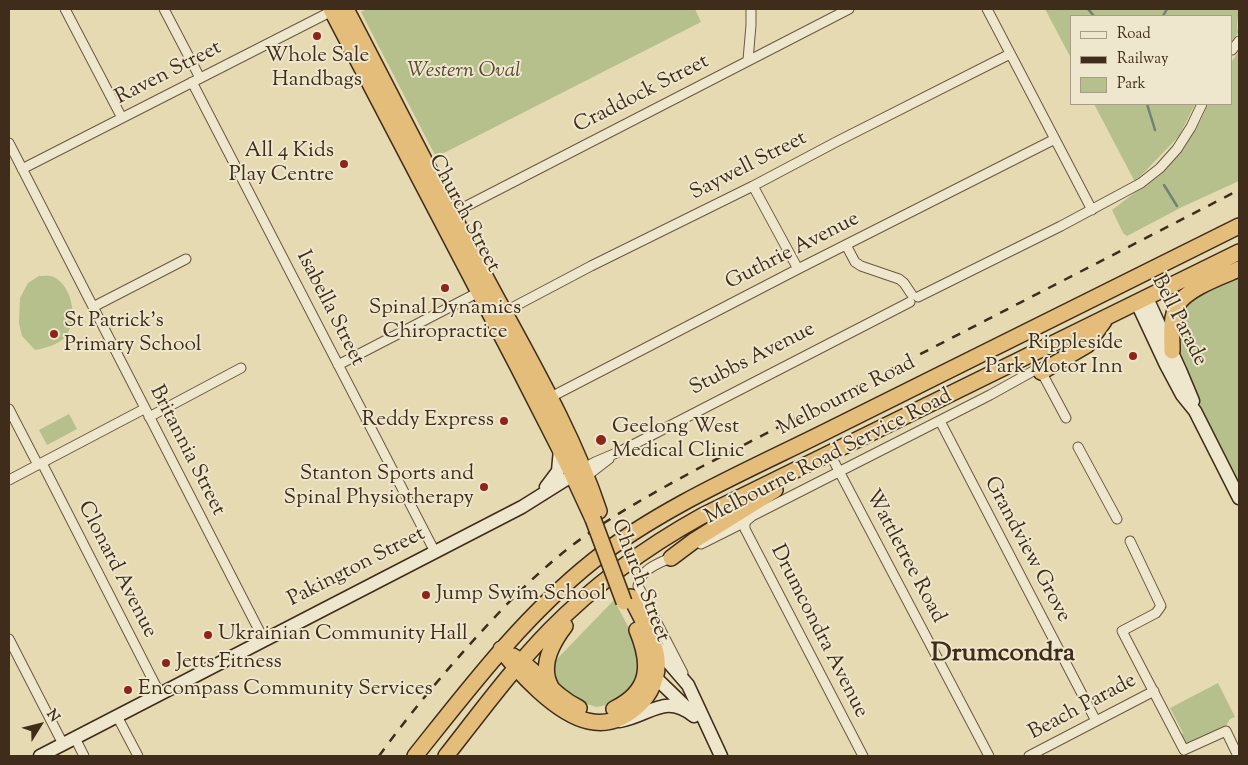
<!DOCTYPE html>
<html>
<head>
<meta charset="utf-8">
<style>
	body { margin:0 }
	#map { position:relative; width:1248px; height:765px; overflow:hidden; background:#e6dab2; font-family:"Sorts Mill Goudy",serif }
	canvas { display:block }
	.frame { position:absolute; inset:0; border:10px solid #3f2c1b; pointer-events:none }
	.legend { position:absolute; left:1070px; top:15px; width:162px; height:90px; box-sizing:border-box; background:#efe7cd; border:1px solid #a99c86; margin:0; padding:6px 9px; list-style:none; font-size:15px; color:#3f2c1b }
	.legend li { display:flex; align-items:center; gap:10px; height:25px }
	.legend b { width:25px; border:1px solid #a99c86 }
	.north { position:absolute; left:15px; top:700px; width:50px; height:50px; -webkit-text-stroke:4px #efe7cd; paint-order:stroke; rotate:54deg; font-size:14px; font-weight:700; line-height:20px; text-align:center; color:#3f2c1b }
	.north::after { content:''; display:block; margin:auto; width:18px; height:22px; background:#3f2c1b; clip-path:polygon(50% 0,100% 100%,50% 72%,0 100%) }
</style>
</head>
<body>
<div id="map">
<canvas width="1248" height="765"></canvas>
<div class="frame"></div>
<ul class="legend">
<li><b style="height:6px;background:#efe7cd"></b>Road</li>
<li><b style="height:6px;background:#3f2c1b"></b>Railway</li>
<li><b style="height:14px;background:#b5c08c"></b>Park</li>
</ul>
<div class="north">N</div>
</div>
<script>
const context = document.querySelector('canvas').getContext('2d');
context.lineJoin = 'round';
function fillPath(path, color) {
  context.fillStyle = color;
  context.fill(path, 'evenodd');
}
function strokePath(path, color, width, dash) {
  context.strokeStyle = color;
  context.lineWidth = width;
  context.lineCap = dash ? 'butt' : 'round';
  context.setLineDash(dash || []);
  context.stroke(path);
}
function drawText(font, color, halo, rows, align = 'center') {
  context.font = font + ' "Sorts Mill Goudy",serif';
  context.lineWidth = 4;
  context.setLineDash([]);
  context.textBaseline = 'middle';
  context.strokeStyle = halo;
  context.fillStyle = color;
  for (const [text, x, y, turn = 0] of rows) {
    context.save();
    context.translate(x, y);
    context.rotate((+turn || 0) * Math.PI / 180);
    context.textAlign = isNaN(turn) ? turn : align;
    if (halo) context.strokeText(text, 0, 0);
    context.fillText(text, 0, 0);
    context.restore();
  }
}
const green = new Path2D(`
	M367 9H695L701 22 436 157 361 12Z
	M1045 9H1239L1237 26 1238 33 1232 40V16H1072V60Z
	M1239 51V181L1182 207 1127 236 1123 233 1112 210C1144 186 1175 163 1196 129 1201 121 1204 112 1208 104H1232V61Z
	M1094 104H1195L1179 136 1135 182Z
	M1239 274V481L1189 384 1177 349 1179 315 1185 307 1193 300Z
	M39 276C44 276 50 275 54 277 73 287 78 320 66 336 59 345 45 348 35 350L22 336 19 323 20 298 28 283Z
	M69 414 77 429 47 445 39 430Z
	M614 600 638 645 639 673 631 691 615 703 597 707 576 701 552 681 551 664 557 659Z
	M1218 683 1235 717 1230 719 1224 729 1218 732H1212L1188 745 1185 743 1181 736 1183 733 1170 708Z`);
const stream = new Path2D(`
	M1088 9 1094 16
	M1163 16 1167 9
	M1147 104 1155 130
	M1164 185 1177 206`);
const street = new Path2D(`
	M65 9 122 118
	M164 9 200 78
	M987 9 1092 210
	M1232 50 1239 41
	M748 60 751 25V9
	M192 82 435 552
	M9 143 264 640
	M22 169 332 11
	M753 186 798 269
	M451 214 849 9
	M846 245 855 262 861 266 899 279 904 283 912 295
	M918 297 1061 226 1141 183 1160 168 1177 149 1191 127 1202 104
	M93 307 186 259
	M504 312 591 266 753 186 836 142 1010 54
	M338 365 479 292
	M549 398 798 269 1055 139
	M9 409 38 465
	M149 417 241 368
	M940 421 1096 721
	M1078 447 1117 519
	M830 454 989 756
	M42 463 160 694
	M584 468 595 462 621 451 910 302
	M587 476 609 459
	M9 480 144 409
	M745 522V529L863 756
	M1130 541 1161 606 1156 613 1122 631 1184 750 1226 731 1238 756
	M701 544 745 522 752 516 990 395 1035 370H1038L1042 373 1066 418
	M675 556C662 562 639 569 638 586L683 673
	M9 639 63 744
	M117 716 138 756
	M75 738 84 756
	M1029 756 1154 691`);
const secondary = new Path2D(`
	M1147 298 1180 370 1193 401
	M1137 303 1166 365 1182 395 1195 411 1239 498
	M546 487 558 471 560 449
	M655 643 669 663 688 685 721 756
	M656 678 687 708
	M620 721C651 715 665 693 694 716
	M40 756 522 507 573 475`);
const highway = new Path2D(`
	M331 9 517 365 569 467 593 519
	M346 9C393 99 439 190 487 280 527 355 572 430 599 511
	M1172 351C1172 337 1170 319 1177 306 1185 289 1223 276 1239 269
	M1041 372 1087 345 1104 321
	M671 558 695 540 775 490
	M501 649C513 666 524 677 539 691 571 720 606 739 642 702 654 689 660 670 656 653 653 636 638 613 631 597
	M513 656C538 670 553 696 579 708
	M551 687C539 666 552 643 565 626
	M614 709C651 691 651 664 637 630
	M415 756C470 687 523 617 593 561 664 505 756 467 837 426 971 359 1105 292 1239 226
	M446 756C479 714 512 669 550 630 595 584 646 547 702 516L1239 252`);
const rail = new Path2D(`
	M379 756C414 708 452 663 493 619 518 592 545 566 574 544 614 514 657 491 701 467L1239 190`);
const highwayBridge = new Path2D(`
	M593 519 624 602`);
const markers = [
	[317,36,5,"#8f2418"],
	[344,164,5,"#8f2418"],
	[445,288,5,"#8f2418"],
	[54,334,5,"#8f2418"],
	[1133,356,5,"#8f2418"],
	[504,421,5,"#8f2418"],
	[601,440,6,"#8f2418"],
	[484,487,5,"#8f2418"],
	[426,595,5,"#8f2418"],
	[208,635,5,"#8f2418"],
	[166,663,5,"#8f2418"],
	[128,690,5,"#8f2418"]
];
const poiNames = [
	["Whole Sale",317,57,"center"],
	["Handbags",317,81,"center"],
	["All 4 Kids",334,152,"right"],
	["Play Centre",334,176,"right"],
	["Spinal Dynamics",445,309,"center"],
	["Chiropractice",445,333,"center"],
	["St Patrick's",64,322],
	["Primary School",64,346],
	["Rippleside",1123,344,"right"],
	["Park Motor Inn",1123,368,"right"],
	["Reddy Express",494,421,"right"],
	["Geelong West",612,428],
	["Medical Clinic",612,452],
	["Stanton Sports and",474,475,"right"],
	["Spinal Physiotherapy",474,499,"right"],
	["Jump Swim School",436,595],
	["Ukrainian Community Hall",218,635],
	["Jetts Fitness",176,663],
	["Encompass Community Services",138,690]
];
const parkNames = [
	["Western Oval",464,72]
];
const streetNames = [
	["Raven Street",169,74,-27],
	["Craddock Street",642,95,-27],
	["Saywell Street",749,167,-27],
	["Church Street",463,214,62],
	["Guthrie Avenue",793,252,-27],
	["Isabella Street",329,309,63],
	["Bell Parade",1178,321,63],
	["Stubbs Avenue",753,360,-27],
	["Melbourne Road",847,397,-27],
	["Britannia Street",186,451,63],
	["Melbourne Road Service Road",829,458,-27],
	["Grandview Grove",1026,550,62],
	["Wattletree Road",904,557,62],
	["Pakington Street",357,568,-27],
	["Clonard Avenue",116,570,63],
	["Church Street",639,581,69],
	["Drumcondra Avenue",818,632,63],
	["Beach Parade",1083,708,-28]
];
const districtNames = [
	["Drumcondra",1003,656]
];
fillPath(green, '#b5c08c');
strokePath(stream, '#738174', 2.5);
strokePath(street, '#695841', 11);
strokePath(secondary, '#3f2c1b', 15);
strokePath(highway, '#3f2c1b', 18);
strokePath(street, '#efe7cd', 9);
strokePath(secondary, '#efe7cd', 12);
strokePath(highway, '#e3bd79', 15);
strokePath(rail, '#3f2c1b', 2.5, [9, 9]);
strokePath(highwayBridge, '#3f2c1b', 18, []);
strokePath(highwayBridge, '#e3bd79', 15);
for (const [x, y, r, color] of markers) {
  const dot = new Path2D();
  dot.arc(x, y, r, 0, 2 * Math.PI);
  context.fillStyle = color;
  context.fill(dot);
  strokePath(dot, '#efe7cd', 2);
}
drawText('21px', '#3f2c1b', '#efe7cd', poiNames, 'left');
drawText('italic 21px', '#574a32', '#efe7cd', parkNames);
drawText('21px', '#3f2c1b', '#efe7cd', streetNames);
drawText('bold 26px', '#3f2c1b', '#efe7cd', districtNames);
</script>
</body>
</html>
